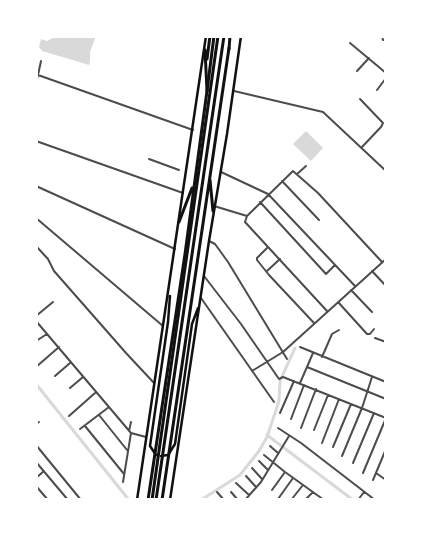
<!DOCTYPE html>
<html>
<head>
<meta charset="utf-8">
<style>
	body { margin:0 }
	#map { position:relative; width:422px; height:536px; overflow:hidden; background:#fff; font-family:"Open Sans",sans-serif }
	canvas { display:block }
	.frame { position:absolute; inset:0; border:38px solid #fff; pointer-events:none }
</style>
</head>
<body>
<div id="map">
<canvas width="422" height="536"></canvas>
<div class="frame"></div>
</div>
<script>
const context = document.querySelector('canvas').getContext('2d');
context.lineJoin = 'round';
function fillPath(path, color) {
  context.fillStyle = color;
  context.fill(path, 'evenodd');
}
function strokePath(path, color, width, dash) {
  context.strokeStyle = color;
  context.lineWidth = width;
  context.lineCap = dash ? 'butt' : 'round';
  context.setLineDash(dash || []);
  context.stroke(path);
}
const water = new Path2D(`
	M56 36H96L90 52V62L89 65 42 51 39 47 41 39 47 41Z
	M306 131 323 148 311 161 293 144Z`);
const canal = new Path2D(`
	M36 384 129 500
	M267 435 353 500
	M201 500 240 475 259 451 267 437 279 401 280 381 295 348`);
const minor = new Path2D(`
	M382 36 383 40H386
	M350 43 386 73
	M357 71 369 58
	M38 75 41 61
	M36 83 38 75 193 130
	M377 90 386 78
	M234 91 323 112 386 171
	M360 99 383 123 381 127 362 147
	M36 141 183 193
	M149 159 179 170
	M221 172 268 194 355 286
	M297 174 306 166
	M282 181 319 220
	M36 186 175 249
	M260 202 326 274 335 265
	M214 206 247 216 245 222 327 311
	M247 216 293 171 318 193 382 262
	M36 218 163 326
	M209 241 215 244 228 262 287 359
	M36 246 48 259 54 271 126 353 154 383
	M268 247 257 258V260L269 275 314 323
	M267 271 280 259
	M372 271 386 286
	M204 276 241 324 279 379 283 377 386 418
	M351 290 372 312
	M201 298 274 402
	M338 302 367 334H370L374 329
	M36 316 53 302
	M36 321 131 433 146 437
	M375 338 386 342
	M36 341 47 334
	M300 347 386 382
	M313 353 307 367 386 399
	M322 357 332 334 339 330
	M36 367 59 347
	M252 371 283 352 386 259
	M55 376 70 363
	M300 383 307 367
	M70 388 83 377
	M280 413 294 381
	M99 415 127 450
	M69 416 95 393
	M291 419 304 385
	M36 424 39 422
	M85 426 124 474
	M278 428 301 443 375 500
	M301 428 316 389
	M80 429 109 407
	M314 430 328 395
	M129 431 131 422
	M322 443 339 399
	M36 445 81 500
	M270 446 278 453
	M333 447 351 404
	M264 455 285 472 324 500
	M342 456 362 408 372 377
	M259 461 268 470
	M36 462 68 500
	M353 463 374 413
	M252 468 262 479
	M363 473 386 418
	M376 473 386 480
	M246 476 256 487
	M36 478 44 471
	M373 480 386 449
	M123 482 131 433
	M236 483 249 495
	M36 486 48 500
	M272 490 285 472
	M217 492 224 500
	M231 492 238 500
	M278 499 293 478
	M245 500 261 482 289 436
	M291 500 303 485
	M305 500 313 492
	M358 500 364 492`);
const secondary = new Path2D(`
	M156 455 150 446 168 322 170 296
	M161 456 168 455 175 444 192 324 198 308
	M137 500 206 36
	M170 500 209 241 227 134 241 36`);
const trunk = new Path2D(`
	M207 59 210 36
	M210 180 213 211
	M179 222 192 188
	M148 500 185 254 207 91 205 50
	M162 500 229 48`);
const motorway = new Path2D(`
	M229 49 230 36
	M207 91 214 36
	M152 500 218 36
	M156 500 224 36`);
fillPath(water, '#d9d9d9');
strokePath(canal, '#d9d9d9', 3);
strokePath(minor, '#4c4c4c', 2);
strokePath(secondary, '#111', 2.5);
strokePath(trunk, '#111', 3);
strokePath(motorway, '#111', 3);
</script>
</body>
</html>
